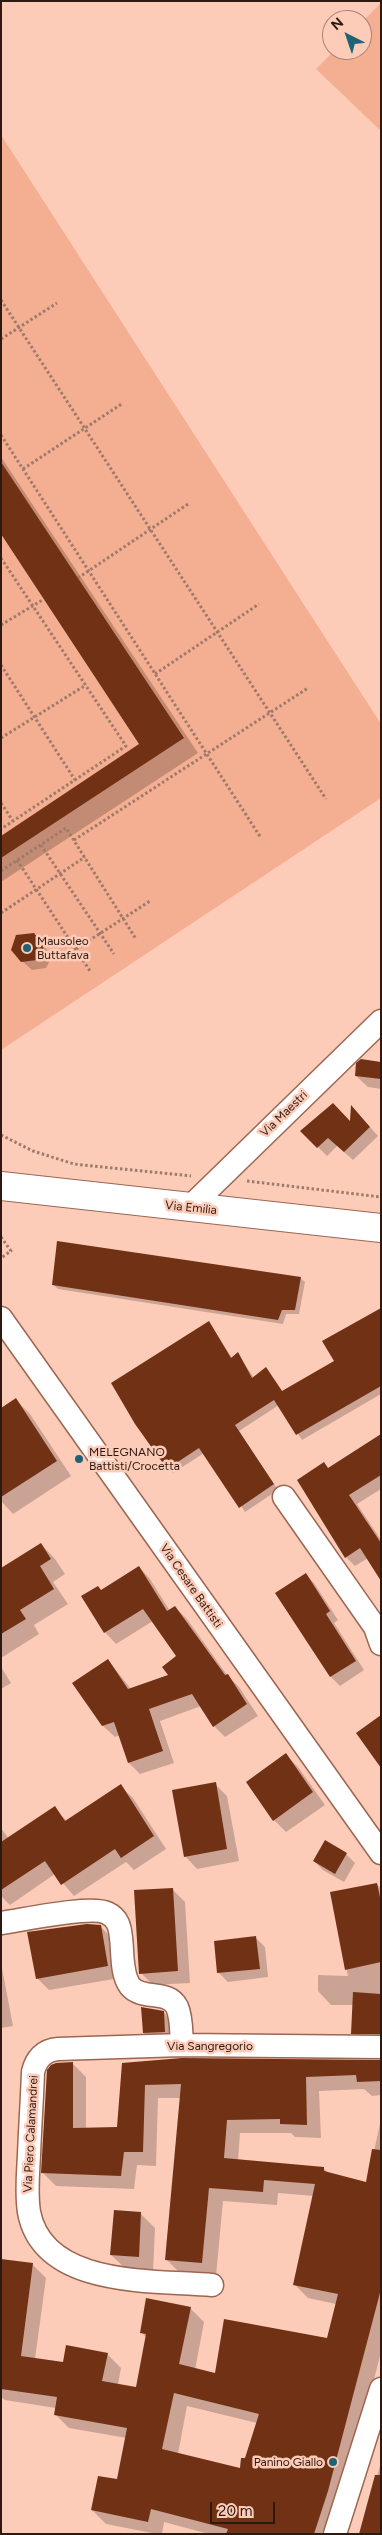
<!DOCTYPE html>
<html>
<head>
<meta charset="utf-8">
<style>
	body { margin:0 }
	#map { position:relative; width:382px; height:2535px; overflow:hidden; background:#fdccb9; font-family:Figtree,sans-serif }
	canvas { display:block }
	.frame { position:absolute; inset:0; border:2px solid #2e1910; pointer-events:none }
	.north { position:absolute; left:322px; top:10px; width:50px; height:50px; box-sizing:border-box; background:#fdccb9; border:1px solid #aa8475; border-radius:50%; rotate:319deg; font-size:14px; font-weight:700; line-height:20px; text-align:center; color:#2e1910 }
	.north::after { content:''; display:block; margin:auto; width:18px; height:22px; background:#1f6175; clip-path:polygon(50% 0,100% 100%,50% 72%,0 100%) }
	.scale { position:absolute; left:210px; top:2502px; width:65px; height:22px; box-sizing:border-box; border:2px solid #2e1910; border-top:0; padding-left:6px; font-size:15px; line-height:18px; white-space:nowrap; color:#2e1910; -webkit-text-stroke:4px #fdccb9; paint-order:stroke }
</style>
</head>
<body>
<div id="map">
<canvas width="382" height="2535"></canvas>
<div class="frame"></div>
<div class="north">N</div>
<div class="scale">20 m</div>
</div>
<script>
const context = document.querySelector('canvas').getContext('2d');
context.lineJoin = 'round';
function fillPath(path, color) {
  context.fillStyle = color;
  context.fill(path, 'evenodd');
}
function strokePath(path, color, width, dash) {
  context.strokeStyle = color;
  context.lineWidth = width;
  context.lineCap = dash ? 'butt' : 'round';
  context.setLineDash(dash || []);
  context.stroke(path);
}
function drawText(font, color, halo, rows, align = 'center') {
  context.font = font + ' Figtree,sans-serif';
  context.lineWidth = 5;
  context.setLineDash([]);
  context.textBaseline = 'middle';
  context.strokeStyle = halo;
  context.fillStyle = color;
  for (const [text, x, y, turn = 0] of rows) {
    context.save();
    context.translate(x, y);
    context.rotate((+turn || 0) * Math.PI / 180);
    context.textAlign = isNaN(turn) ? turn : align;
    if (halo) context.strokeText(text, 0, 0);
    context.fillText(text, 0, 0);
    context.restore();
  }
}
const green = new Path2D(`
	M381 3V131L316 69 335 50H362V22Z
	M1 135 381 724V798L1 1050Z`);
const shadow = new Path2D(`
	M1 457 198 753 1 882V838L141 744 1 531Z
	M33 934 52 956 46 968 32 970 22 961Z
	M381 1063V1089L368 1087 356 1076Z
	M360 1116 378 1136 353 1160 337 1146 327 1156 302 1131 351 1123Z
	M300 1278 305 1282 299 1314H286L283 1324 58 1289 53 1284Z
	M381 1310V1394L302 1440 279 1405 239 1431 278 1490 245 1512 204 1453 173 1473 136 1423 209 1322 232 1358 238 1354 254 1378 266 1368 283 1392 336 1362Z
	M16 1400 30 1414 71 1476 13 1514 1 1501V1409Z
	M381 1436V1489L357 1504 381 1540V1579L368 1558 355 1566 346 1557 329 1469Z
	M41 1544 55 1559 65 1574 53 1582 68 1604 34 1625 39 1634 1 1658V1569Z
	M139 1567 150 1579 170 1611 175 1607 187 1619 227 1675 239 1687 258 1716 225 1737 214 1726 201 1706 160 1721 174 1763 140 1774 129 1763 120 1735 115 1737 103 1726 108 1660 131 1689 170 1676 178 1656 153 1621 116 1644 105 1632 101 1591Z
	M306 1575 314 1583 338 1620 334 1623 364 1670 340 1686 331 1677 276 1594Z
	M1 1667 11 1683 1 1689Z
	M286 1755 298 1767 325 1805 286 1832 274 1820Z
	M215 1784 227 1796 239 1861 197 1869 185 1856Z
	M120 1786 133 1798 166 1849 134 1870 126 1862 74 1896 55 1874 10 1905 1 1896V1828L9 1839 54 1808 67 1821Z
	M346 1854 355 1863 344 1882 323 1870 314 1861Z
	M376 1884 381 1888V2048L366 2047 353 2033 354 2005H331L318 1991V1975L348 1976 331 1893Z
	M172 1889 185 1902 190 1983 153 1985 141 1973Z
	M100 1926 113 1939 120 1978 49 1990 37 1978Z
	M256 1938 265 1947 268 1977 228 1982 219 1973Z
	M1 1963 13 2026 1 2028Z
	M164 2013 173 2022V2041L153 2042 144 2033Z
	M381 2061V2095L372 2096 364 2089 319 2091 321 2138 295 2137 291 2133H240L238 2161 323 2168 330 2174 367 2184 381 2119V2352L342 2505 332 2534H209L164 2522 162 2534H157L106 2524 92 2510 118 2481 127 2438 69 2428 55 2414 56 2408 5 2400 1 2397V2260L32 2264 46 2278 35 2359 64 2364 107 2354 121 2368 118 2385 136 2389 147 2338 141 2332 190 2308 204 2322 195 2370 216 2375 328 2339 336 2304 308 2298 295 2285 314 2196 278 2193 277 2205 223 2201 216 2276 180 2273 166 2259 181 2098H158L156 2166 137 2165 134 2189 56 2186 42 2172 72 2063 86 2077V2129H118L123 2064ZM187 2406 257 2423 246 2460 240 2469 178 2454Z
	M140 2213 155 2228 153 2272 126 2269 111 2255Z
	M381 2462V2534H361Z`);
const building = new Path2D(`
	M1 462 184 738 1 858V836L139 744 1 534Z
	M34 933 44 946 37 960 21 962 11 950 16 935Z
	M361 1059 381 1062V1079L355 1076 356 1063Z
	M333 1103 350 1121 351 1105 370 1127 344 1152 328 1138 317 1148 300 1131Z
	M57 1241 301 1277 295 1310H282L278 1320 52 1285Z
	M381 1308V1386L296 1435 274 1400 235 1425 274 1484 239 1508 199 1448 167 1469 135 1424 111 1383 209 1321 231 1358 238 1352 252 1378 266 1367 282 1391 334 1361 322 1341Z
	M16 1398 57 1461 1 1497V1408Z
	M381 1434V1475L349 1495 381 1543V1581L360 1548 345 1558 297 1480 324 1462 328 1468Z
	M41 1543 51 1559 40 1566 54 1589 20 1610 26 1619 1 1634V1568Z
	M139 1566 167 1611 175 1606 225 1675 228 1674 247 1704 213 1727 192 1694 149 1709 163 1751 128 1763 114 1722 102 1726 72 1683 108 1659 128 1689 168 1675 162 1667 176 1656 143 1609 104 1633 81 1596 98 1586 101 1590Z
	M306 1573 330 1611 326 1614 356 1661 330 1677 275 1593Z
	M381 1715V1768L356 1733Z
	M286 1753 313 1792 273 1821 246 1782Z
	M216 1782 227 1849 184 1857 172 1790Z
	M121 1784 154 1836 121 1858 115 1849 61 1885 45 1861 1 1890V1842L55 1806 65 1821Z
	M325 1840 347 1853 335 1874 313 1861Z
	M377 1883 381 1902V1962L345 1970 330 1892Z
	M173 1888 178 1971 139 1974 134 1890Z
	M87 1924 101 1925 108 1966 36 1979 27 1932Z
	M256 1936 260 1969 217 1973 214 1941Z
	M353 1992 381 1994V2034H351Z
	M141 2007 164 2011 165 2032 143 2033Z
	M182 2058 381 2060V2081L357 2082 356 2075 306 2077 307 2125 280 2124V2119L227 2120 224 2158 324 2167V2171L366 2182 372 2149 381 2150V2289L328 2491 314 2534H226L228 2529 151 2509 148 2522 91 2510 98 2476 117 2479 127 2428 54 2415 57 2397 1 2389V2259L33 2263 21 2356 63 2362 66 2345 108 2353 102 2381 136 2387 146 2334 140 2333 146 2298 191 2307 179 2364 215 2373 224 2319 327 2338 338 2294 293 2285 315 2184 264 2180 263 2192 209 2188 202 2263 165 2260 181 2084 145 2085 143 2152H124L121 2176 41 2173 47 2070 51 2065 56 2063 73 2062V2128L117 2127 122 2063ZM174 2393 259 2414 245 2458H241L240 2468 162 2449Z
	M114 2210 141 2212 139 2257 110 2255Z
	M375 2475H381V2534H359Z`);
const path = new Path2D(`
	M1 203H2
	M1 300 326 799
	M1 339 57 303
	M1 435 261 838
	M23 469 123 403
	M1 558 126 746 1 829
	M78 578 188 504
	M1 625 44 599
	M1 665 75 780
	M155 674 259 604
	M1 738 86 685
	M1 803 13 821
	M74 840 308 688
	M41 845 114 954
	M17 860 90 971
	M1 871 66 828 136 939
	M1 913 85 857
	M76 949 150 901
	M1 1135 33 1151 74 1164 191 1176
	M247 1181 381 1197
	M1 1237 11 1251 1 1258`);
const minor = new Path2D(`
	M189 1208 381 1021
	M1 1318 381 1853
	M284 1497 375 1627 381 1644
	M1 1923C23 1920 91 1905 107 1913 118 1918 120 1927 121 1938 123 1953 121 1974 130 1986 142 2001 168 1989 177 2007 182 2018 181 2033 182 2045
	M212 2285C154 2280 43 2288 29 2212 26 2193 28 2174 29 2155 30 2128 32 2100 33 2072 36 2059 44 2050 58 2049L182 2045 381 2047
	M335 2534 381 2389`);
const tertiary = new Path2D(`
	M1 1186 381 1228`);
const markers = [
	[27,948,5,"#1f6175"],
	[79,1459,5,"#1f6175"],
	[333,2462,5,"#1f6175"]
];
const poiNames = [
	["Mausoleo",37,941],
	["Buttafava",37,955],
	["MELEGNANO",89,1452],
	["Battisti/Crocetta",89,1466],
	["Panino Giallo",323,2462,"right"]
];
const streetNames = [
	["Via Maestri",284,1114,-44],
	["Via Emilia",191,1208,6],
	["Via Cesare Battisti",191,1586,55],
	["Via Sangregorio",210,2046],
	["Via Piero Calamandrei",31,2134,-87]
];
fillPath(green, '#f4ae92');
fillPath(shadow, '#0003');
fillPath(building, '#713115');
strokePath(minor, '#9c6651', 25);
strokePath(tertiary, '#9c6651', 30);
strokePath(path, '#9e7a6b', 3, [2.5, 2.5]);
strokePath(minor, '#fff', 22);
strokePath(tertiary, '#fff', 28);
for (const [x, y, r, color] of markers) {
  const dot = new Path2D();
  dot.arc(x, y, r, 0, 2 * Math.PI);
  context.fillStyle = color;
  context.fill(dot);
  strokePath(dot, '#fdccb9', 2);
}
drawText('12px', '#2e1910', '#fdccb9', poiNames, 'left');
drawText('12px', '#2e1910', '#fdccb9', streetNames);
</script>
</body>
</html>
